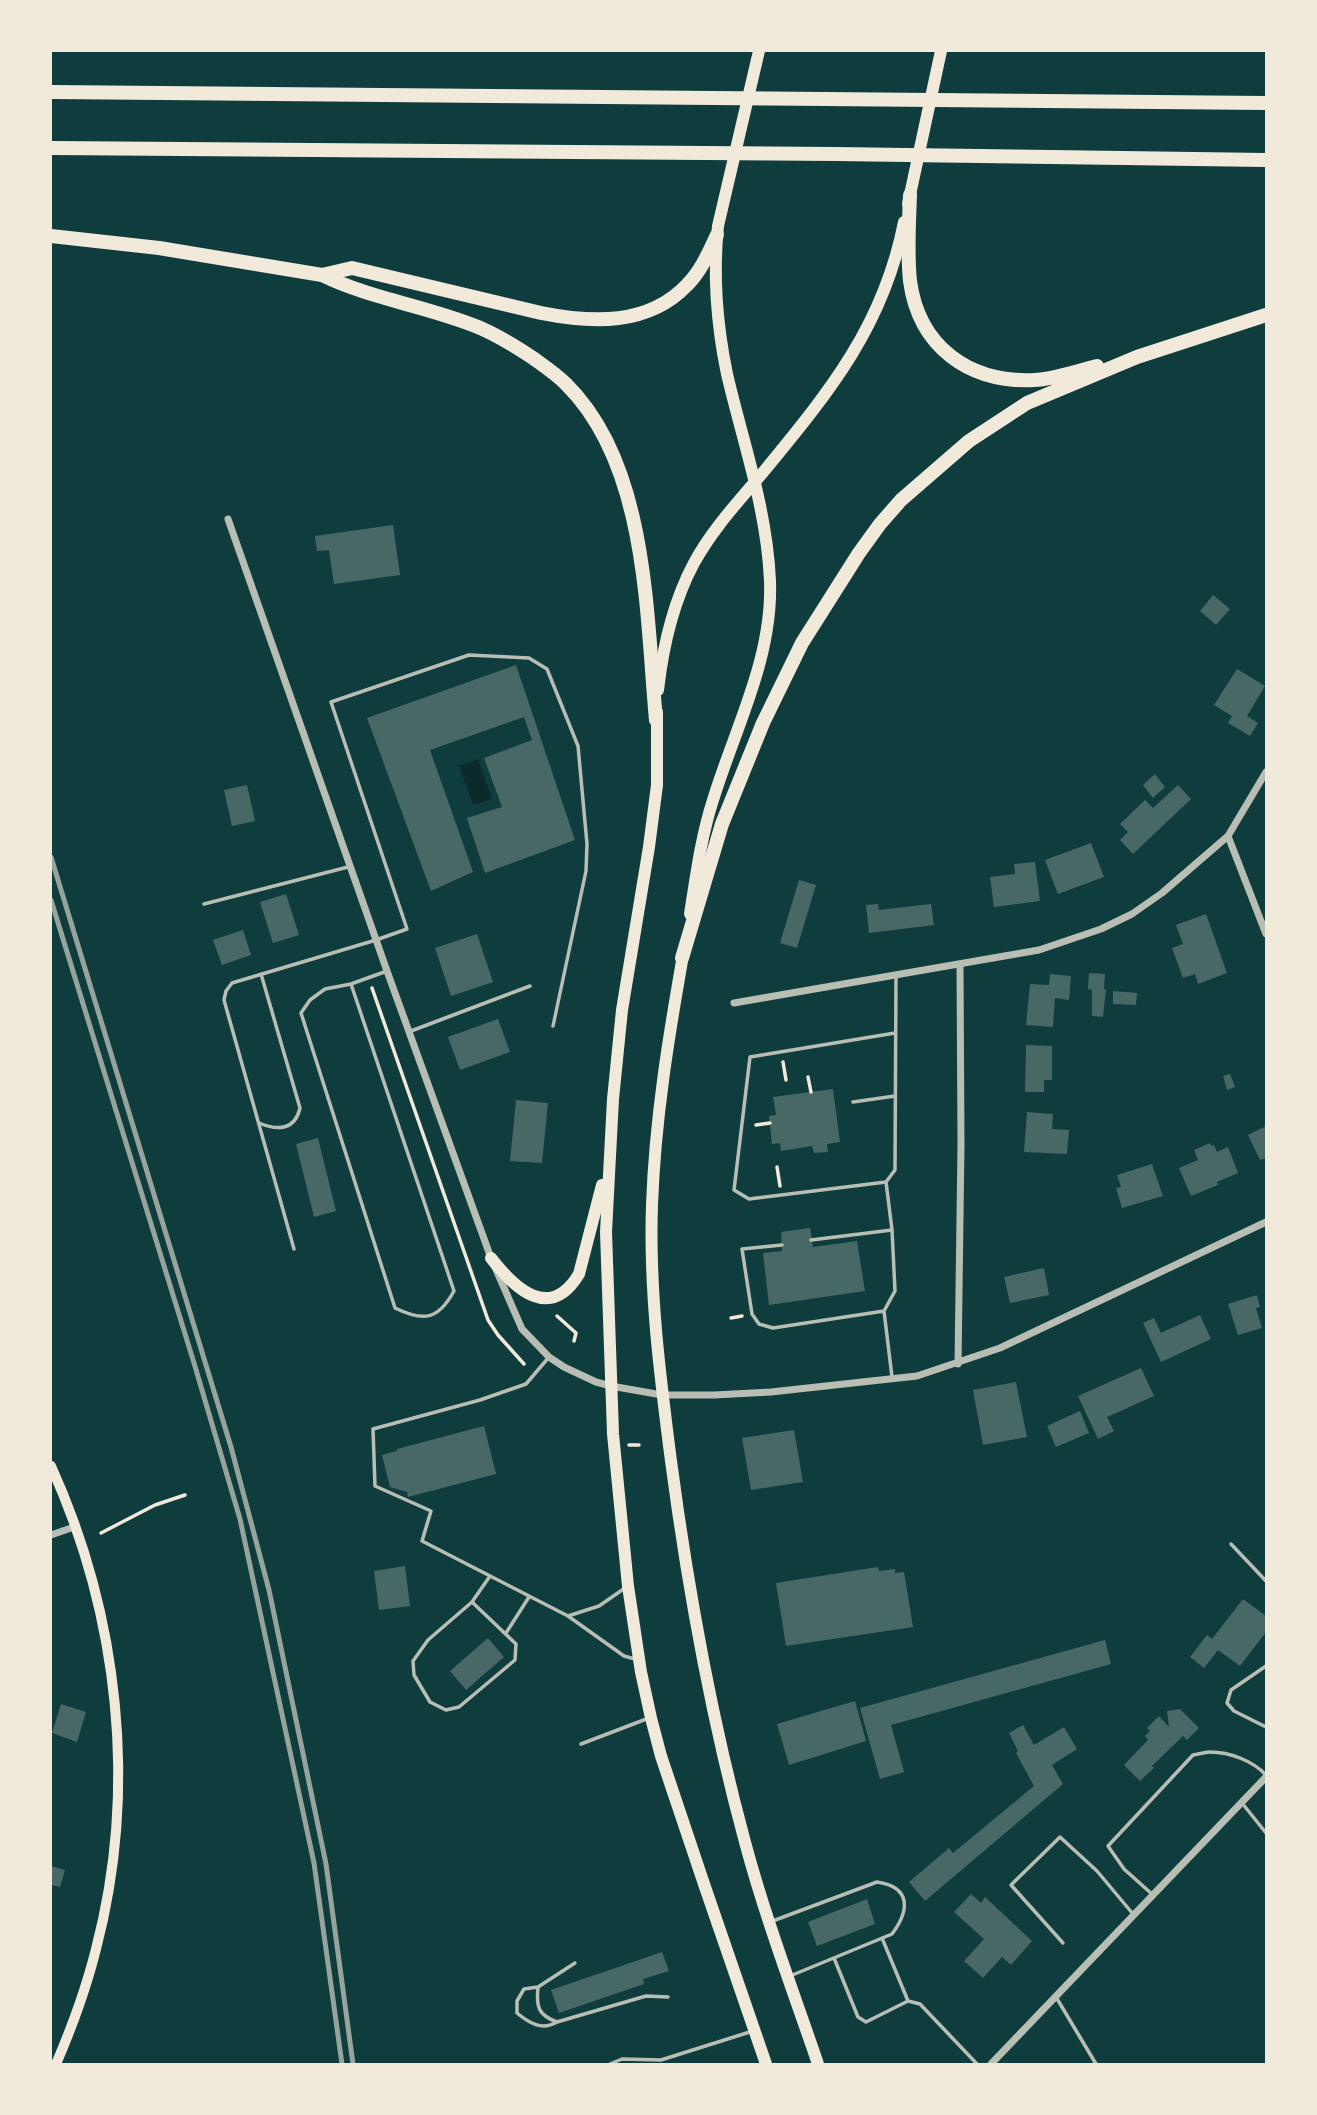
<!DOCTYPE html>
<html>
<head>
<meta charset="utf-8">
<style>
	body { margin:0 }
	#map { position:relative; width:1317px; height:2115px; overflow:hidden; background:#0f3d3e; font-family:Rubik,sans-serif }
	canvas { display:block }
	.frame { position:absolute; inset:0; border:52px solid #f1e9da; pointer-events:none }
</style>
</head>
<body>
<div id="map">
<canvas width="1317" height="2115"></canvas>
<div class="frame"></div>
</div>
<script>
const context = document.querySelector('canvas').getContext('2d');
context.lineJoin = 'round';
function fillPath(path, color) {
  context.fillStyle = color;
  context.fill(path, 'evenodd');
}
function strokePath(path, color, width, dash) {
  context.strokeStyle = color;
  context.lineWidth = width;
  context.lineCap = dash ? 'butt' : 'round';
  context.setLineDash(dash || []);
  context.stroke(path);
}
const water = new Path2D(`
	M478 759 492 799 473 805 459 766Z`);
const building = new Path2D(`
	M393 525 400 575 334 584 329 550 317 551 315 536Z
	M1213 595 1230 609 1216 625 1200 611Z
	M516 665 575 840 485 873 467 818 502 807 484 758 532 740 524 717 430 750 473 872 431 891 367 718Z
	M1237 669 1265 686 1247 716 1258 723 1250 736 1228 723 1232 716 1214 705Z
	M1155 774 1165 787 1153 798 1143 785Z
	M247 785 255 821 232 826 224 790Z
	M1178 785 1191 799 1133 854 1120 840 1128 832 1120 824 1145 800 1153 808Z
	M1091 843 1104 877 1058 894 1045 860Z
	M1035 862 1040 901 994 907 990 877 1015 874 1014 864Z
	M799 880 816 885 797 948 780 943Z
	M286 894 299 935 273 943 260 902Z
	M878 904 879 910 931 904 934 925 869 933 866 905Z
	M1206 914 1227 973 1198 984 1195 974 1183 978 1172 948 1183 944 1176 925Z
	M243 930 251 955 222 965 213 940Z
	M477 934 493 982 451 996 435 948Z
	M1089 973 1105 974 1104 989H1106L1103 1017 1092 1016V990L1088 989Z
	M1050 974 1071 976 1069 1000 1055 998 1053 1027 1026 1025 1030 984 1049 985Z
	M1113 991 1137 993 1136 1005 1113 1004Z
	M498 1019 510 1052 460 1070 448 1037Z
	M1026 1045 1052 1046V1080H1044V1092H1025Z
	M1230 1074 1235 1087 1227 1090 1223 1076Z
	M833 1089 840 1142 827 1144 828 1152 814 1153 812 1146 781 1151 780 1143 772 1144 769 1116 776 1115 773 1097Z
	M516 1100 548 1103 542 1163 510 1161Z
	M1027 1112 1053 1114 1052 1129 1069 1130 1067 1154 1024 1152Z
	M1266 1126V1158L1260 1160 1248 1135Z
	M318 1138 336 1211 314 1217 296 1144Z
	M1210 1143 1211 1146 1214 1145 1217 1152 1228 1147 1238 1173 1217 1182 1218 1185 1191 1196 1179 1168 1198 1160 1194 1150Z
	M1152 1164 1163 1196 1122 1208 1116 1188 1121 1187 1117 1175Z
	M810 1228 813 1247 857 1241 865 1291 769 1305 763 1253 782 1251 781 1232Z
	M1044 1268 1049 1295 1010 1303 1004 1277Z
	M1257 1295 1260 1307 1256 1308 1262 1328 1238 1335 1228 1304Z
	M1200 1315 1211 1339 1161 1362 1143 1323 1154 1318 1161 1333Z
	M1141 1368 1154 1396 1107 1417 1114 1431 1098 1439 1078 1396Z
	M1016 1382 1027 1437 983 1445 973 1390Z
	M1080 1411 1089 1433 1056 1447 1047 1426Z
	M484 1426 496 1474 408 1497 407 1492 390 1487 382 1455 397 1451V1449Z
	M794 1430 803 1482 751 1490 742 1438Z
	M405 1566 410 1606 379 1610 374 1571Z
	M878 1567 879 1571 895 1569V1573L904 1572 913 1627 786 1646 776 1583Z
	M1243 1599 1266 1616V1632L1240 1666 1218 1650 1204 1668 1190 1657 1207 1635 1212 1639Z
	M488 1638 504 1657 466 1690 450 1671Z
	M1105 1640 1111 1664 891 1725 904 1772 880 1779 860 1708Z
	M855 1701 866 1741 789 1765 777 1724Z
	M61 1704 86 1712 77 1742 52 1733Z
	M1180 1709 1199 1728 1187 1740 1183 1736 1152 1766 1154 1768 1140 1781 1124 1765 1148 1740 1145 1736 1150 1731 1147 1728 1159 1716 1169 1727 1167 1711Z
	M1023 1725 1034 1745 1064 1727 1077 1749 1052 1765 1063 1784 925 1901 909 1882 949 1848 953 1853 1034 1786 1016 1753 1018 1751 1009 1733Z
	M51 1866 65 1870 60 1887 51 1885Z
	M971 1894 981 1903 985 1897 1032 1941 1011 1965 1002 1957 983 1978 964 1961 984 1939 954 1912Z
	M867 1899 875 1924 817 1946 808 1922Z
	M662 1952 669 1971 643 1979 644 1984 559 2013 551 1990Z`);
const path = new Path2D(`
	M372 988 488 1320 498 1335 524 1364
	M783 1062 786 1080
	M808 1077 811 1092
	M756 1125 770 1123
	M777 1167 780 1186
	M557 1316 576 1333 574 1341
	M731 1318 742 1316
	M629 1445H639
	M101 1533 155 1505 185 1495`);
const service = new Path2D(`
	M204 904 348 867
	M351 984 454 1291C438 1320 424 1322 395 1308L301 1013 310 1000 325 989 351 984 387 971
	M411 1031 530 986
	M895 1033 750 1057 734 1190 749 1199 886 1182 895 1170 896 975
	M853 1102 895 1096
	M259 1123C278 1131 295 1130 300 1108L261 974
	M811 1240 892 1230
	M782 1245 742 1249 752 1314 759 1324 773 1328 884 1311 892 1377
	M294 1249 224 1000 226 991 232 983 376 940 407 929 331 702 469 655 529 658 547 669 578 746 587 844 586 871 553 1026
	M884 1311 895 1291 892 1230 886 1182
	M549 1357 526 1384 480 1400 373 1429 375 1486 431 1511 422 1541 568 1616 624 1656 635 1659
	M1231 1544 1266 1581
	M472 1602 516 1644 515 1660 459 1707 446 1710 430 1702 414 1675 413 1661 428 1640 472 1602 490 1576
	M568 1616 599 1606 625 1588
	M506 1633 529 1597
	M1266 1666 1231 1690 1227 1703 1234 1711 1266 1727
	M581 1744 649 1718
	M1242 1803 1266 1833
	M1153 1895 1124 1869 1108 1846 1193 1755C1199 1754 1205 1752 1210 1752 1230 1752 1253 1761 1266 1775
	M770 1922 877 1882C911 1887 910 1910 892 1934L790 1976
	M882 1938 908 2001
	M1063 1943 1011 1885 1060 1837 1097 1871 1133 1914
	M834 1958 858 2017 866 2022 908 2001 920 2004 977 2064
	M575 1963 538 1987C536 2007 538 2015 557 2022L646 1996 668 1997
	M538 1987 524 1989 517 2001V2013C529 2023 542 2031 557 2022
	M1056 1997 1096 2064
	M610 2064 622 2059 661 2060 753 2031`);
const minor = new Path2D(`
	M228 519 387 971 491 1258 522 1329 549 1357 564 1367 596 1382 611 1386 662 1395H714L771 1392 917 1376 1000 1348 1266 1222
	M1228 836 1266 934
	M734 1003 1039 950 1101 929 1132 914 1162 893 1228 836 1266 772
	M958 1364 961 1145 960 964
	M51 1535 74 1527
	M991 2064 1266 1777`);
const secondary = new Path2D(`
	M51 1466C119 1616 138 1789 96 1949 86 1989 72 2027 56 2064`);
const trunk = new Path2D(`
	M908 204 941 51
	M658 690C663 646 673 602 694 563 713 528 740 500 765 470 830 391 884 325 904 222
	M657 712V785L649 847 622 1010 613 1099 606 1232 613 1434 628 1586 641 1672 651 1718 661 1756 704 1884 766 2064
	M690 914C696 876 701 837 713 800 735 728 773 658 770 581 767 509 743 443 727 374 717 326 713 275 718 226L759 51
	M684 950C669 1034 655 1119 652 1205 649 1290 660 1376 671 1461 688 1589 711 1717 745 1842 765 1917 793 1991 818 2064
	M491 1258C515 1289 550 1322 579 1274L602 1185`);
const motorway = new Path2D(`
	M51 92 1266 103
	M51 148 835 154 1266 160
	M910 195C909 223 907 252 910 281 919 347 969 383 1034 380 1055 379 1077 371 1097 366
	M51 236 159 248 322 275C371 299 427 306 478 327 497 335 515 346 533 358 544 366 556 374 566 384 648 465 646 613 656 720
	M322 275 352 268 541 313C592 323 648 326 687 285 701 271 709 252 717 235
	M682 958 722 824 763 723 802 643 859 553 880 524 901 500 969 441 1027 403 1137 357 1266 315`);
const rail = new Path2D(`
	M51 857 231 1447 269 1590 326 1864 353 2064
	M51 900 194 1363 240 1519 314 1863 342 2064`);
fillPath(water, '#0a2a2b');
fillPath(building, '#486865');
strokePath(path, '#f1e9da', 3.5);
strokePath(service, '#b8beb3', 3.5);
strokePath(minor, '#b8beb3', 7);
strokePath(secondary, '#f1e9da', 10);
strokePath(trunk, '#f1e9da', 12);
strokePath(motorway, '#f1e9da', 14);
strokePath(rail, '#97a49c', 5);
</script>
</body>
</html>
